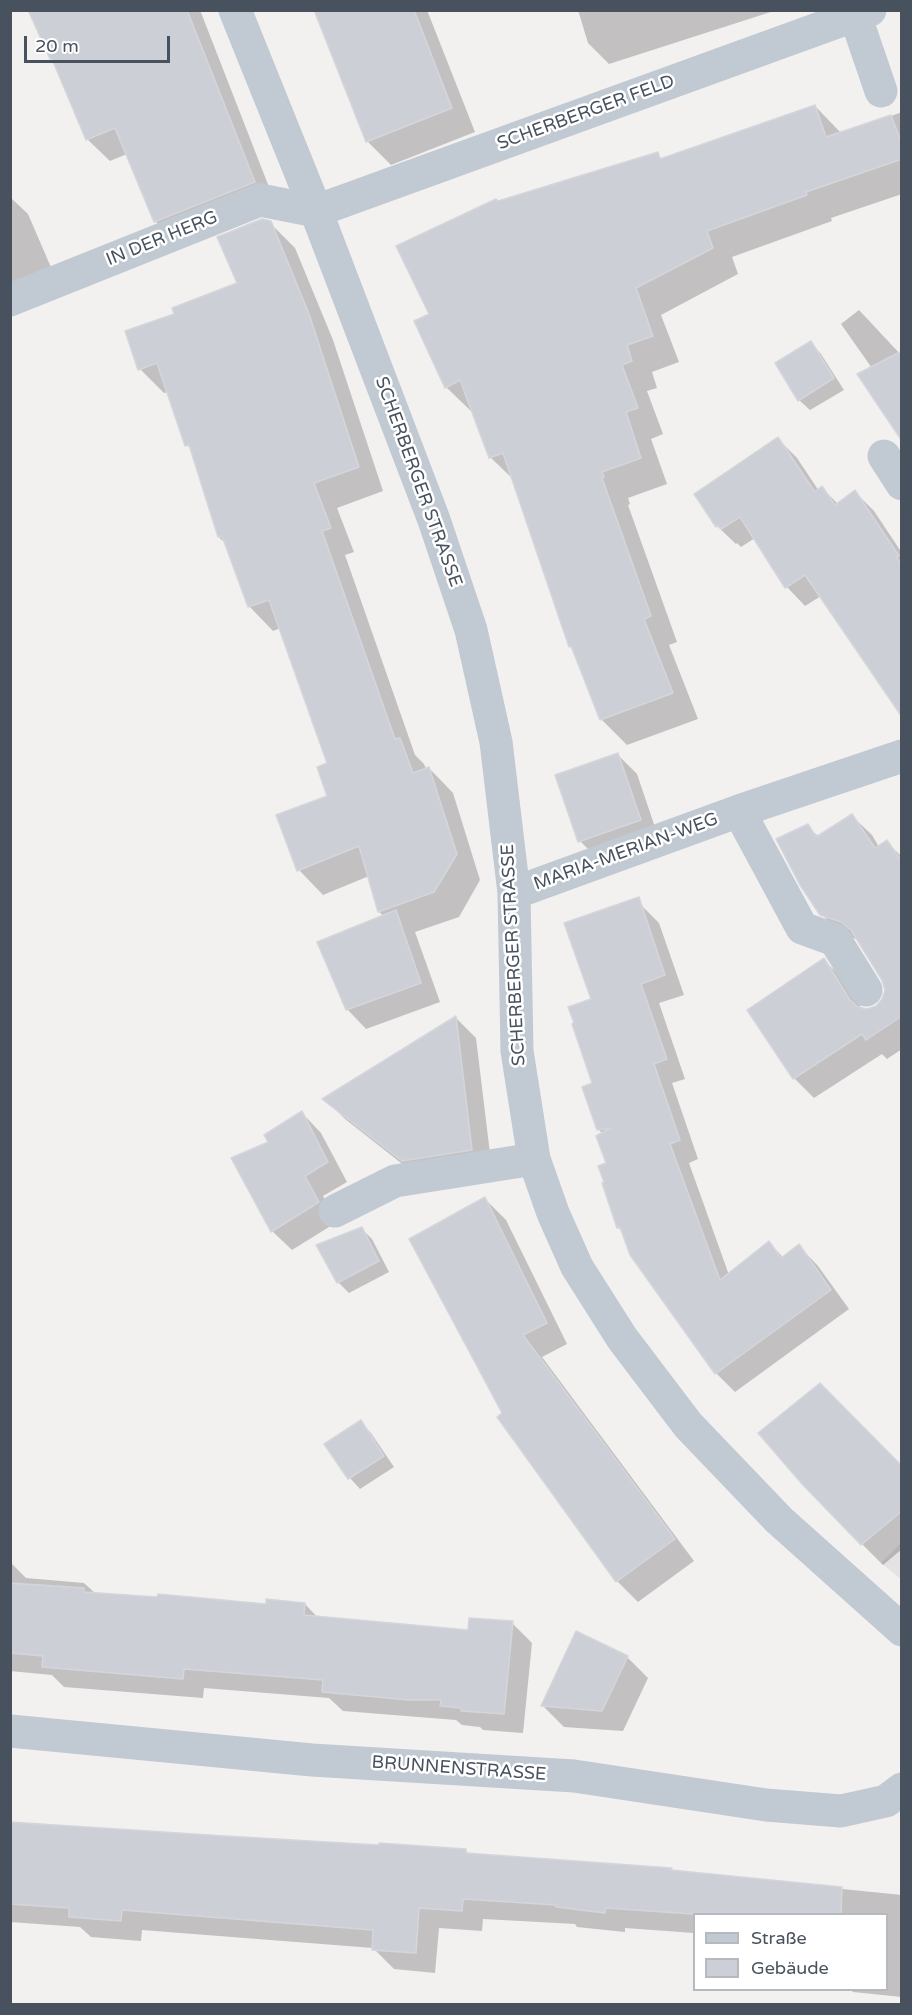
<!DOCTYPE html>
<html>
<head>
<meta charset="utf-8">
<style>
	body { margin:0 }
	#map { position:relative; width:912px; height:2015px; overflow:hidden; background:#f3f1f0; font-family:"Varela Round",sans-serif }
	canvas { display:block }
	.frame { position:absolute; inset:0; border:12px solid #48515e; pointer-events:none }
	.legend { position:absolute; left:693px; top:1913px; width:195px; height:78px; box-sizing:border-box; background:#fff; border:2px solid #b6b9bf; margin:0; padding:8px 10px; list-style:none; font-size:18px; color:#48515e }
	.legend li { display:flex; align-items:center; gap:12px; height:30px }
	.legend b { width:30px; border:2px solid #b6b9bf }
	.scale { position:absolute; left:24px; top:36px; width:146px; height:27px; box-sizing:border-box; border:3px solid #48515e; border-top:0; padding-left:8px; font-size:18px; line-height:21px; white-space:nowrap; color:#48515e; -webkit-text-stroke:4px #fff; paint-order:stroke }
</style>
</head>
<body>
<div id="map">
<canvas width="912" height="2015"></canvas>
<div class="frame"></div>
<ul class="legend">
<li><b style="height:8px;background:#c1c9d2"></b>Straße</li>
<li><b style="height:16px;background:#cccfd6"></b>Gebäude</li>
</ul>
<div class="scale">20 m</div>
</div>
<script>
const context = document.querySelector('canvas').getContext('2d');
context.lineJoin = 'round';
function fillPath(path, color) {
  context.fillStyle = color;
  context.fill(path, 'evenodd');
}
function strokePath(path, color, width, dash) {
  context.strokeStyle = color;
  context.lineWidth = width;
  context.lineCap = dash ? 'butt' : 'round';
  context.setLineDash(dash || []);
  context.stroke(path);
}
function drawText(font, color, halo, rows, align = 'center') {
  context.font = font + ' "Varela Round",sans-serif';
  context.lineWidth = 5;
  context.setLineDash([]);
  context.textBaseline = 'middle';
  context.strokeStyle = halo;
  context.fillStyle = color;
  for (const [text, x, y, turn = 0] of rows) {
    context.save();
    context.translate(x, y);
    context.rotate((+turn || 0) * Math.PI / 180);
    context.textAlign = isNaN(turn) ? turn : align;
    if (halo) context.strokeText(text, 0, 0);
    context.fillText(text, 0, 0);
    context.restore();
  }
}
const education = new Path2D(`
	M901 1543V1579L881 1563Z`);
const shadow = new Path2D(`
	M29 10H200L276 205 178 244 155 221 127 154 110 161 87 139 55 62 51 58Z
	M315 10H427L475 132 391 165 367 141Z
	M578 10H777L609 64 588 43Z
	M815 106 842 134 902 112V194L831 218 832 221 732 257 738 274 661 315 679 362 652 372 657 388 647 391 663 434 651 439 667 484 628 498 630 504 628 505 677 642 669 645 698 719 627 745 601 719 574 649 571 646 515 481 490 457 473 413 446 387 431 315 498 203 657 154 663 160Z
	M10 197 28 214 53 272 10 290Z
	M270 223 295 248 333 340 383 491 337 508 354 552 345 555 415 755 424 764 426 769 429 768 453 793 480 880 459 917 415 932 440 1002 366 1029 347 1009 384 916 379 912 369 876 323 895 299 870 278 816 329 797V764L281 628 273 631 249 606 226 544 219 537 193 451 187 445 168 392 164 393 140 369 176 315 239 284Z
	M859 310 902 356V411L841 324Z
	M811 343 821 354 844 390 810 410 799 400Z
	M778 439 797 458 819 491 822 488 838 504 855 492 874 511 902 553V714L821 596 805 606 787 587 755 538 741 547 737 543 736 544 717 526Z
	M618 755 637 774 659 839 599 860 580 841Z
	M852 816 872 835 879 847 887 842 902 857V1049L887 1059 882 1054 814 1098 794 1078 824 960 844 980 862 1009 867 1010 877 1007 884 999 886 989 883 979 859 940 842 934 821 914 807 826 819 837Z
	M640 904 659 923 684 995 659 1003 685 1079 672 1083 698 1159 689 1163 729 1275 769 1243 784 1258 799 1246 818 1266 849 1309 735 1392 716 1373 619 1228 604 1184 608 1164 603 1134 599 1130 594 1084 593 1000Z
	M456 1018 476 1038 492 1170 424 1181 345 1119 325 1099Z
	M302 1113 321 1133 347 1182 323 1196 337 1222 292 1250 272 1231 270 1142Z
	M485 1199 506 1220 567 1344 542 1357 694 1561 638 1602 617 1581 504 1414Z
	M361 1228 372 1239 389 1272 349 1293 338 1282Z
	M360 1422 371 1433 394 1467 360 1489 350 1478 326 1445Z
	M902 1468V1549L883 1565 862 1544Z
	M10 1562 26 1578 84 1583 96 1594 267 1606 305 1604 318 1618 469 1631 512 1623 532 1643 523 1733 483 1730 480 1727 462 1725 456 1720 343 1711 329 1698 204 1688 203 1698 64 1687 52 1675 10 1671Z
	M627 1657 648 1678 623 1731 564 1727 543 1706Z
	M10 1824 466 1851 470 1855 671 1870 673 1872 902 1895V1997L853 1992 851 1990H886V1914H694V1933L625 1928V1932L577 1927 575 1924 483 1919 482 1931 439 1928 435 1973 394 1969 373 1948 142 1930 141 1941 91 1937 80 1927 10 1922Z`);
const building = new Path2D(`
	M28 10H187L255 182 154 222 115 128 86 140 52 59H50Z
	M314 10H414L452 108 366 142Z
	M815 105 826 137 891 115 902 144V159L806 192 807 195 707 231 713 248 636 288 653 336 627 345 632 361 622 365 638 408 626 412 641 458 602 472 604 477 602 478 651 616 644 619 673 693 600 720 571 646 569 647 503 453 489 458 460 380 445 388 414 321 429 314 396 246 496 199 498 201 658 152 660 159Z
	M262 219 271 221 309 314 359 467 314 483 331 528 322 531 395 739 400 738 413 773 429 767 457 854 434 892 378 912 359 846 297 871 276 815 327 796 317 767 327 763 269 600 248 607 222 536 218 537 189 445 185 446 157 363 138 370 125 331 174 314 172 308 237 283 217 237Z
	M811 341 834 378 798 401 775 363Z
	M902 351V441L857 374Z
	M778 437 815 492 822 486 835 505 855 490 899 556 896 557 902 565V717L805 575 785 588 740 517 721 529 718 525 716 527 694 494Z
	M618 753 641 820 578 842 555 775Z
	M852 814 875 848 887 840 902 862V1016L866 1040 862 1034 793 1079 747 1010 824 958 850 1000 858 1007 867 1009 876 1006 882 999 885 990 882 980 851 930 841 922 820 915 800 885 776 839 808 824 816 837Z
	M639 897 665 975 641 984 667 1059 654 1064 680 1140 670 1144 720 1280 769 1241 781 1258 799 1244 831 1290 715 1374 630 1255 620 1227 617 1228 602 1183 604 1182 598 1166 606 1163 596 1136 610 1128 597 1130 582 1087 592 1083 572 1024 574 1023 568 1007 591 999 564 923Z
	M396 910 421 983 346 1010 317 942Z
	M456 1016 472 1150 402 1161 322 1099Z
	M302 1111 328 1162 305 1176 319 1202 271 1232 231 1158 268 1142 264 1135Z
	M485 1197 547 1323 523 1335 675 1539 616 1582 497 1417 502 1413 409 1239Z
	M362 1227 379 1261 337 1283 316 1245Z
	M820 1383 902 1466V1511L861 1545 802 1484 758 1433Z
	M361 1420 384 1456 348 1479 324 1444Z
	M10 1583 84 1588V1592L157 1597 158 1594 266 1604V1599L305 1603 304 1615 468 1630 469 1618 513 1621 504 1714 461 1711V1708L440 1706 441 1700H409L322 1692 323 1680 184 1669 183 1679 42 1667 43 1656 10 1653Z
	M576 1631 628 1656 602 1711 541 1706Z
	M10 1822 225 1836 379 1845V1843L466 1849V1853L672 1868 671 1870 842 1887 841 1914H692L606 1908 605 1913 556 1907V1905L463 1899 462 1911 419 1908 416 1953 372 1950 373 1930 122 1910 121 1921 69 1917V1908L10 1904Z`);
const minor = new Path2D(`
	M235 10 316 211 434 520 471 630 496 742 514 893 517 1051 534 1159 553 1213 577 1267 622 1338 688 1425 779 1520 902 1630
	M855 15 881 91
	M10 300 260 200 316 211 870 10
	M884 456 902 484
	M739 811 802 928 835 940 866 990
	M514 893 739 811 902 756
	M335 1211 395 1181 534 1159
	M10 1731 312 1760 574 1776 766 1805 841 1811 886 1801 902 1789`);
const streetNames = [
	["SCHERBERGER FELD",586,113,-20],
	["IN DER HERG",162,239,-22],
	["SCHERBERGER STRASSE",418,482,70],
	["MARIA-MERIAN-WEG",626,852,-20],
	["SCHERBERGER STRASSE",514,955,-93],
	["BRUNNENSTRASSE",459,1769,4]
];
fillPath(education, '#e4e2e2');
fillPath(shadow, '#0003');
fillPath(building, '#cccfd6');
strokePath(building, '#d4d6dc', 1.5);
strokePath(minor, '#c1c9d2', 33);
drawText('18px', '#48515e', '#fff', streetNames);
</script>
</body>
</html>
